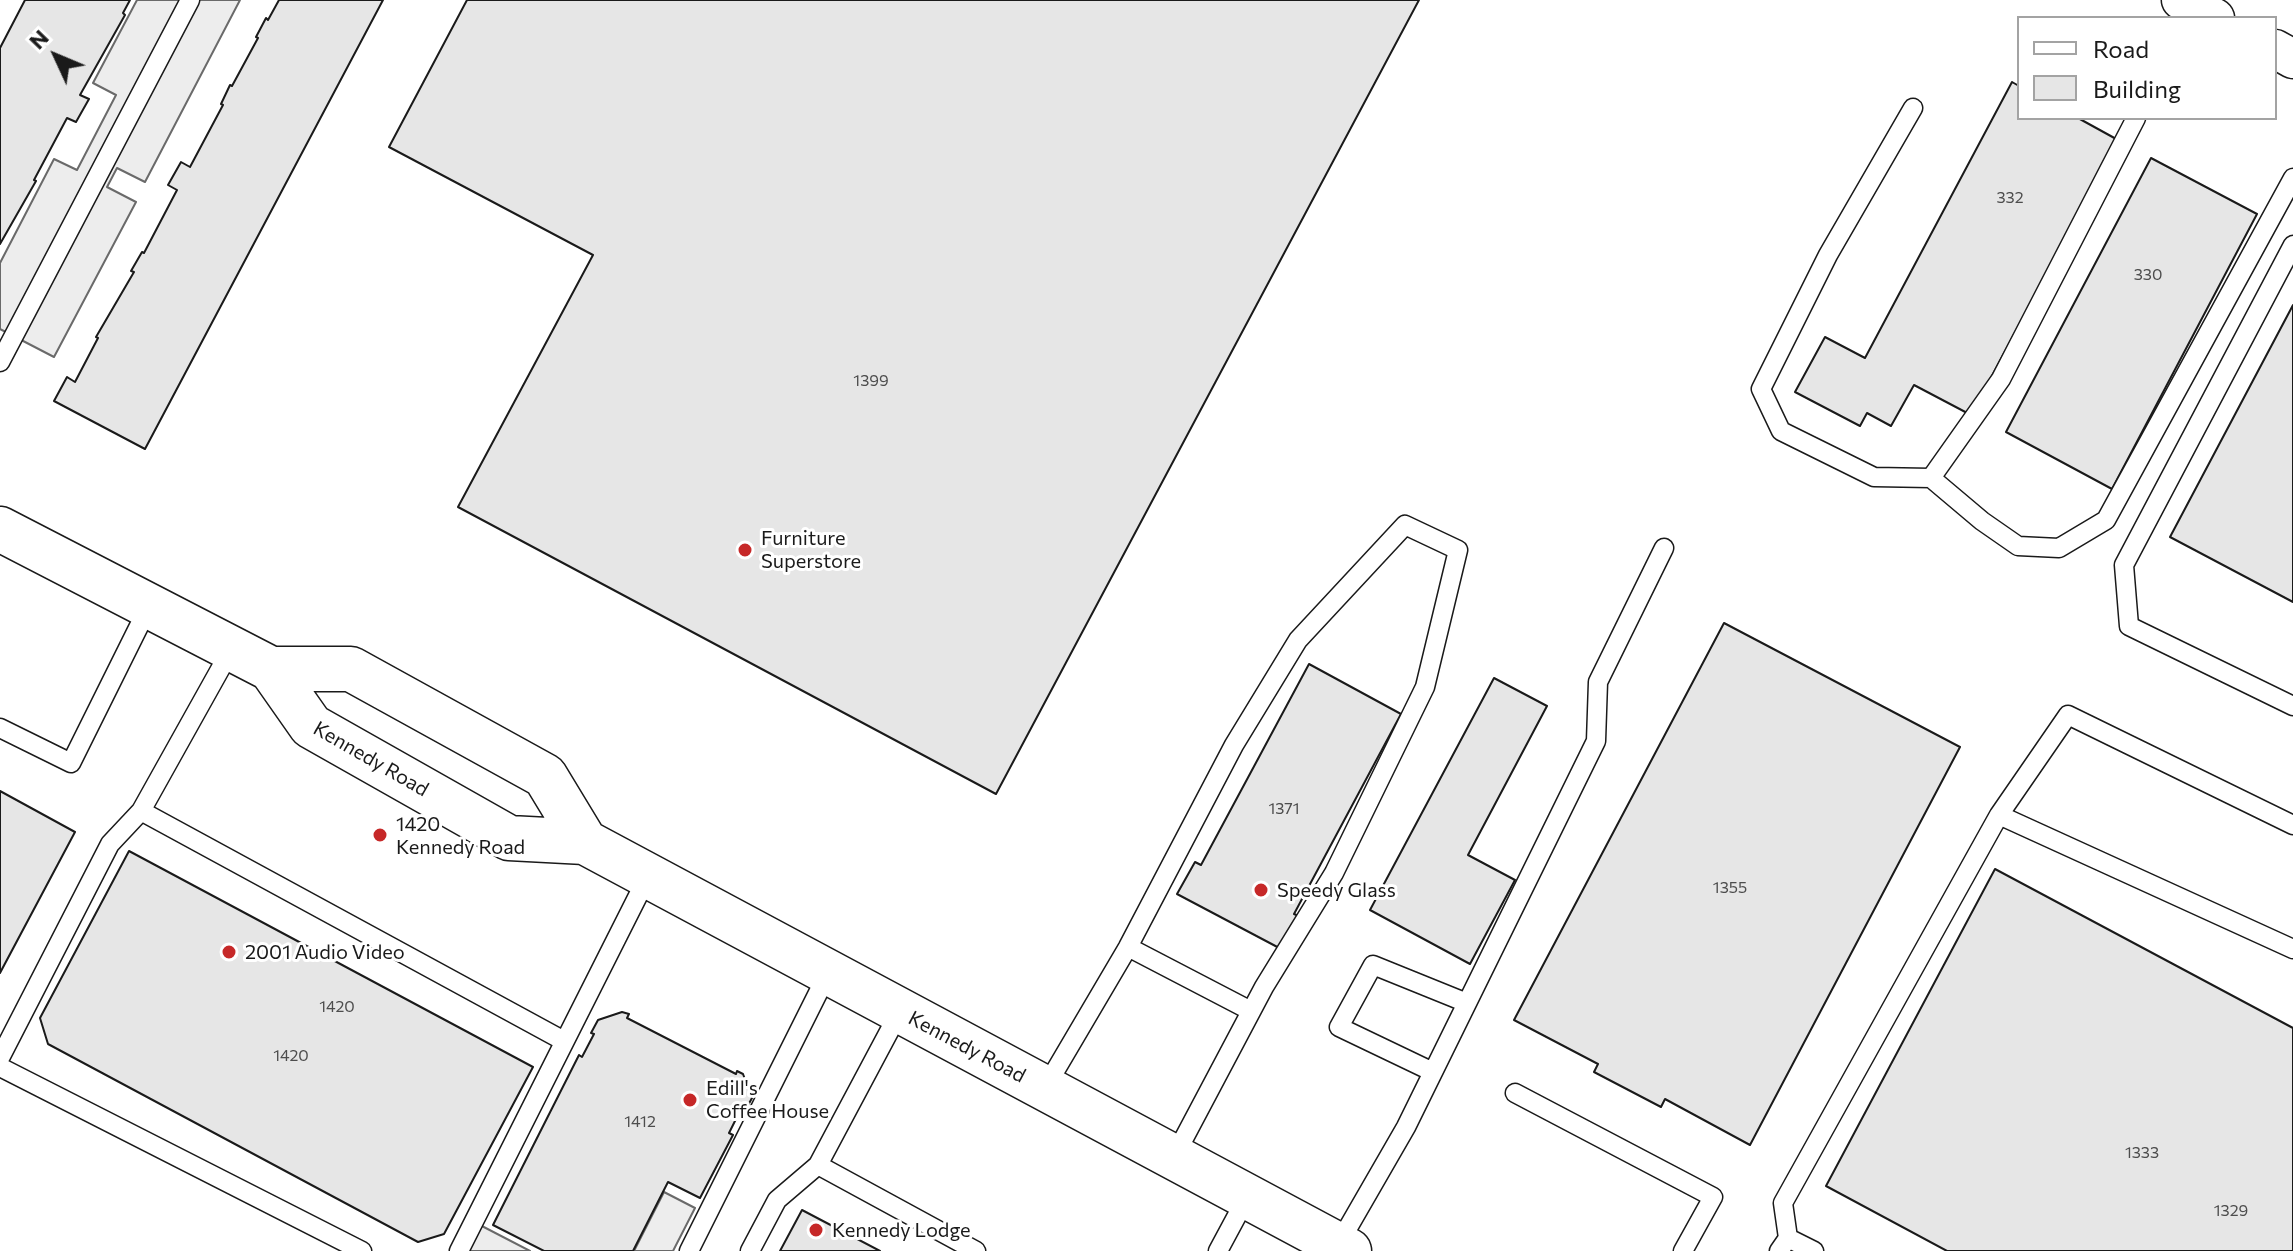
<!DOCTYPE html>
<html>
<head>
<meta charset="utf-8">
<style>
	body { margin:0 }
	#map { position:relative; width:2293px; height:1251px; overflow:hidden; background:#fff; font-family:Commissioner,sans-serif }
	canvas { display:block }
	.legend { position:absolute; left:2017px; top:16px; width:260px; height:104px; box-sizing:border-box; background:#fff; border:2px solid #a3a3a3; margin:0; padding:10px 14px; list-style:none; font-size:24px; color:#1a1a1a }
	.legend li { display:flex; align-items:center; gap:16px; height:40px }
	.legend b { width:40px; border:2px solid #a3a3a3 }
	.north { position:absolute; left:16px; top:16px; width:80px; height:80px; -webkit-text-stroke:6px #fff; paint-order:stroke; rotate:314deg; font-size:22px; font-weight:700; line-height:32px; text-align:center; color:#1a1a1a }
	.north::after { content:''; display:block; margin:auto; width:28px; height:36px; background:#1a1a1a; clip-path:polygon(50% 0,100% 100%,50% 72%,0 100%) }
</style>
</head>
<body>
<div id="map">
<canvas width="2293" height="1251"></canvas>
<ul class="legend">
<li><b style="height:10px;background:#fff"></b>Road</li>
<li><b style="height:22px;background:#e6e6e6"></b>Building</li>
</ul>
<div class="north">N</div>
</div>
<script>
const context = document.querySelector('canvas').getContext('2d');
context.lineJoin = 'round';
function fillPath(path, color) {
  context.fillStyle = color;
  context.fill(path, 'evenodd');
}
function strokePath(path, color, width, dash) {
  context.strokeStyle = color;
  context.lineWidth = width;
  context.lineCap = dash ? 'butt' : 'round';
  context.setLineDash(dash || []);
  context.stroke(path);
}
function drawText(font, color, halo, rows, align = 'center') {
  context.font = font + ' Commissioner,sans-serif';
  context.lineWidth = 6;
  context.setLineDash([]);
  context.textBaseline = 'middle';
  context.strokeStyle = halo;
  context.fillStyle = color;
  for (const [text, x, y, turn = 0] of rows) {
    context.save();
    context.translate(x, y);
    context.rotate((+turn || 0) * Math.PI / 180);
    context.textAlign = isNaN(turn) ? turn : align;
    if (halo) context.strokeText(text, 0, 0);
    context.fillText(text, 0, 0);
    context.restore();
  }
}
const parking = new Path2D(`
	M137 0H240L145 182 117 168 107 187 136 202 54 357 0 329V263L54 159 77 170 116 95 93 83Z
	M664 1192 695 1208 673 1251H634Z
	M478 1224 530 1251H465Z`);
const building = new Path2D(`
	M25 0H130L123 13 125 15 80 95 89 99 76 122 67 118 34 180 36 181 0 244V48Z
	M279 0H383L145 449 54 401 67 377 75 382 98 338 96 337 134 272 131 271 142 252 144 253 177 190 168 185 181 162 190 167 223 105 221 104 230 85 232 86 258 38 256 37 266 18 268 20Z
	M467 0H1419L996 794 458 507 593 255 389 147Z
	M2012 82 2019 86V118H2078L2118 140 1971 415 1914 385 1891 426 1867 413 1860 426 1795 392 1825 337 1865 358Z
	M2151 158 2257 214 2112 489 2006 432Z
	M2293 305V602L2170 537Z
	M1724 623 1960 747 1750 1145 1665 1099 1661 1107 1594 1072 1598 1064 1514 1020Z
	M1309 664 1401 714 1294 914 1301 917 1283 950 1177 894 1195 862 1201 865Z
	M1494 678 1547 706 1468 855 1515 880 1470 964 1370 910Z
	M0 791 75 832 0 973Z
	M129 851 533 1067 444 1234 418 1242 48 1044 40 1018Z
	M1995 869 2293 1028V1251H1947L1826 1186Z
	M622 1012 629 1014 627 1018 736 1074 737 1071 743 1074 752 1098 745 1111 741 1109 729 1133 733 1135 700 1198 668 1182 633 1251H544L493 1225 579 1055 582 1057 594 1034 591 1033 598 1020Z
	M802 1210 880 1251H780Z`);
const lane = new Path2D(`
	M1913 108 1828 255 1761 389 1781 431 1874 477 1931 478 2001 379 2136 118
	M2293 245 2124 565 2129 626 2293 706
	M0 362 190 0
	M1931 478 1982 521 2018 546 2059 548 2106 520 2293 178
	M0 728 71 763 149 606
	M141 811 564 1041
	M1999 815 2068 715 2293 825
	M1128 947 1251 1011
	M0 1058 110 844 141 811 232 648
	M0 1067 362 1251
	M1433 1072 1339 1027 1373 965 1467 1003
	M1045 1088 1128 947 1234 745 1298 640 1405 525 1458 550 1425 687 1334 873 1264 987 1174 1157
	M1515 1093 1713 1197 1683 1251
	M818 1165 976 1251
	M1788 1238 1783 1203 1999 815 2293 949
	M1338 1245 1406 1127 1596 741 1598 682 1664 548
	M459 1251 648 876
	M689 1251 828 973
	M750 1251 777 1200 818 1165 900 1011
	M1218 1251 1247 1197
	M1779 1251 1788 1238 1814 1251`);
const street = new Path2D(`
	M2181 0 2215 18
	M2275 49 2293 59`);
const secondary = new Path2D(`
	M0 529 271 669 311 726 509 838 585 842 1349 1251
	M271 669H351L545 776 585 842`);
const markers = [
	[745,550,8,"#c62828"],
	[380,835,8,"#c62828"],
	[1261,890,8,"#c62828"],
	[229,952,8,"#c62828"],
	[690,1100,8,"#c62828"],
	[816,1230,8,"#c62828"]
];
const numberNames = [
	["332",2010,198],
	["330",2148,275],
	["1399",871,381],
	["1371",1284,809],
	["1355",1730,888],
	["1420",337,1007],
	["1420",291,1056],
	["1412",640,1122],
	["1333",2142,1153],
	["1329",2231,1211]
];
const poiNames = [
	["Furniture",761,538],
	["Superstore",761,561],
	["1420",396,824],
	["Kennedy Road",396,847],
	["Speedy Glass",1277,890],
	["2001 Audio Video",245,952],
	["Edill's",706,1088],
	["Coffee House",706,1111],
	["Kennedy Lodge",832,1230]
];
const streetNames = [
	["Kennedy Road",371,759,30],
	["Kennedy Road",967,1047,28]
];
fillPath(parking, '#ededed');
strokePath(parking, '#6a6a6a', 2);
fillPath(building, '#e6e6e6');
strokePath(building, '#1a1a1a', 2);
strokePath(lane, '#1a1a1a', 21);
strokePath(street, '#1a1a1a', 41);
strokePath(secondary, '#1a1a1a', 47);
strokePath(lane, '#fff', 18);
strokePath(street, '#fff', 38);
strokePath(secondary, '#fff', 44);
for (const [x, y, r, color] of markers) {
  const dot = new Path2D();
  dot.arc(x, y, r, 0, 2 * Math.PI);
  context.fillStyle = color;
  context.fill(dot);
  strokePath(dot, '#fff', 3);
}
drawText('16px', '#4d4d4d', null, numberNames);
drawText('20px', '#1a1a1a', '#fff', poiNames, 'left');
drawText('20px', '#1a1a1a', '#fff', streetNames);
</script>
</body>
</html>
